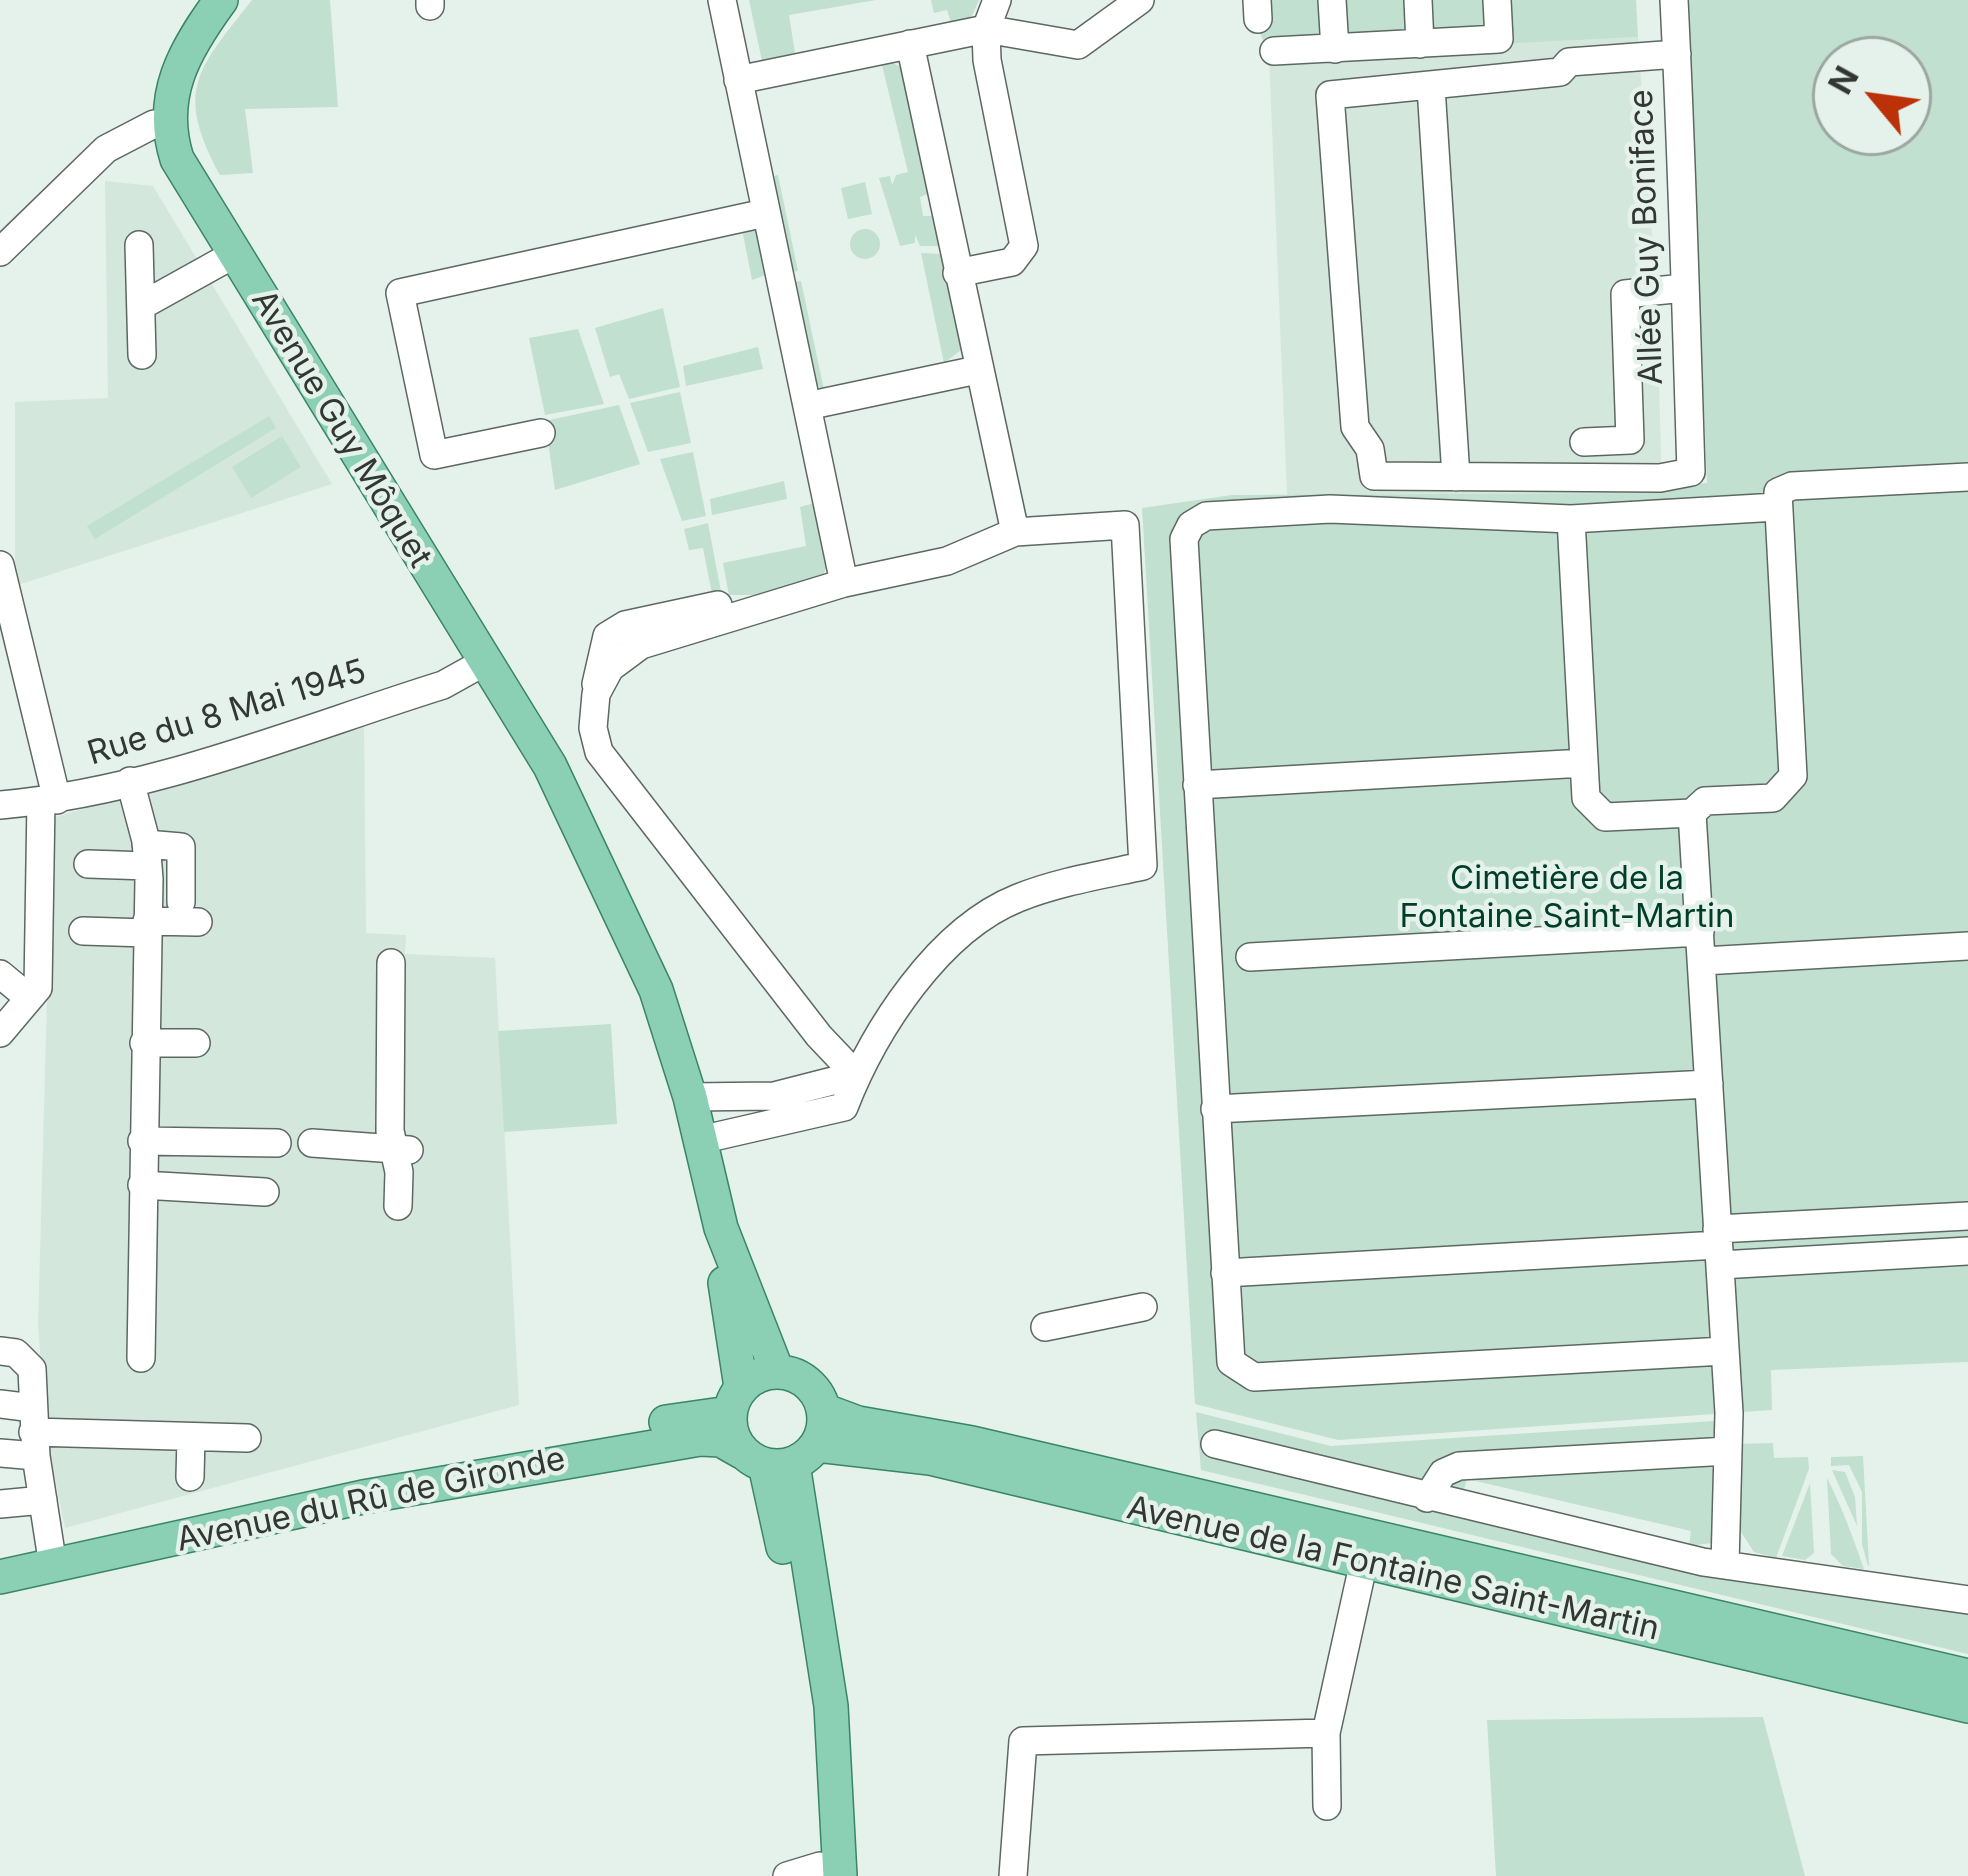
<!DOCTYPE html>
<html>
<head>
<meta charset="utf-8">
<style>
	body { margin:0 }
	#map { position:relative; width:1968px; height:1876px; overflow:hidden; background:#e5f2eb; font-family:Inter,sans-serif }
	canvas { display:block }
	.north { position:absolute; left:1812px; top:36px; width:120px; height:120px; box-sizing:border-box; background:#e5f2eb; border:3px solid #9da7a2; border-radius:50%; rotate:299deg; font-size:33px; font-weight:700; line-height:48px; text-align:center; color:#323734 }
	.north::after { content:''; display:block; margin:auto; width:42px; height:54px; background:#bb3208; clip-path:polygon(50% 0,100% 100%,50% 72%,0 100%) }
</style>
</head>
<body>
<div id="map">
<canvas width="1968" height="1876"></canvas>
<div class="north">N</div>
</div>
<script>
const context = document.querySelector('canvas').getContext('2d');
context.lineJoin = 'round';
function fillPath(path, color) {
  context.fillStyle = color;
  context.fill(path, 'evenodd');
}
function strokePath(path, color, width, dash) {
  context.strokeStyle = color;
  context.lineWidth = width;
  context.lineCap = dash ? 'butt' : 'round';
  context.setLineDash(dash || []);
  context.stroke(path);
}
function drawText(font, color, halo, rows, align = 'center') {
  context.font = font + ' Inter,sans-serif';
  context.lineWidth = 9;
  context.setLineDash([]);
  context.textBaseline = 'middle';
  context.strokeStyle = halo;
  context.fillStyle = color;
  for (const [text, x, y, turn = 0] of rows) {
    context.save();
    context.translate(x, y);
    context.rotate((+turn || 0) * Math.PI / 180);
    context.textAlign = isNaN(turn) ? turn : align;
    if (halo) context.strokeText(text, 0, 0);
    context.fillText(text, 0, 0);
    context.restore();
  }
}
const built = new Path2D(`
	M1638 37 1657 304 1662 493 1287 495 1269 56Z
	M105 181 153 186 332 484 15 586V402L108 398Z
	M364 724 366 933 406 935 405 954 495 958 519 1405 65 1528 47 1440 38 1326 52 818Z`);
const green = new Path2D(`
	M252 0H330L338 107 245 109 253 173 220 175C174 90 197 70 252 0Z
	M749 0H876L789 15 795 53 762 61Z
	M931 0H979L970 20 951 23 947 10 934 13Z
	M1248 0H1636L1638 37 1269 56Z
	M1687 0H1968V1362L1771 1370 1772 1410 1338 1440 1195 1404 1142 508 1232 495 1661 493 1663 486 1707 483ZM1836 60H1908V132H1836Z
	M893 63 904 69 930 193 920 197 923 216H934L942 246H920L915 235V243L900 246 879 178 890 176 892 185 896 175 908 172 882 65Z
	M778 175 798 271 789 272 769 177Z
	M865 182 872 214 848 219 841 188Z
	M742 229H757L771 273 752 280Z
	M850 244a15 15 0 1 1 30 0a15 15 0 1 1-30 0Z
	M921 253 942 254 961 350 944 363Z
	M801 281 824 390 815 384 791 282Z
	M663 308 680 387 629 399 619 374 610 377 595 328Z
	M578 329 604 404 545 415 529 338Z
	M758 347 763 369 686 386 683 366Z
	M680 392 691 443 648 452 630 403Z
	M619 405 640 464 555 490 545 421Z
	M269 416 276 428 95 539 87 526Z
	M282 436 301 467 251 498 232 467Z
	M693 452 706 516 682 521 660 459Z
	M784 481 787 499 712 515 710 499Z
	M818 502 830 557 823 576 761 595H729L723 563 806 546 800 507Z
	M708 523 722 597 713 599 703 548 689 550 684 529Z
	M611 1024 617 1124 504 1132 498 1031Z
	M1196 1412 1331 1446 1714 1421 1715 1442 1423 1479 1204 1433 1206 1454 1611 1550 1968 1610V1654L1201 1470Z
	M1773 1443 1774 1458 1808 1457 1809 1469 1776 1558 1754 1552 1741 1532 1736 1444Z
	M1863 1456 1869 1565 1868 1566 1862 1544V1492L1849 1465 1831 1466V1457Z
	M1714 1465 1712 1543 1689 1546 1691 1531 1467 1479 1463 1493 1444 1489 1451 1479Z
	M1832 1470 1845 1472 1855 1497 1857 1526Z
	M1827 1478C1843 1509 1853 1538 1864 1569L1843 1566 1831 1554Z
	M1810 1483 1814 1553 1805 1560 1782 1556Z
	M1763 1717 1805 1876H1496L1487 1720Z`);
const minor = new Path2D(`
	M722 0 844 583
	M1257 0 1258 19
	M1332 0 1335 49
	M1418 0 1420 44
	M1674 0C1682 157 1686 315 1691 472L1660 478 1374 476 1370 449 1355 427 1330 95 1560 72 1569 62 1677 54
	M430 6V0
	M910 44 1015 532
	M1274 51 1499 39 1497 0
	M738 80 986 29 1078 45 1140 0
	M1431 87 1456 477
	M139 245 142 355
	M0 252 106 149 154 124
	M957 273 1012 262 1024 246 987 60 986 29 997 0
	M141 306 222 261
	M807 406 977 370
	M541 433 434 455 400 293 765 213
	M1584 442 1630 440 1625 294 1684 288
	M1571 519 1586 798 1605 817 1692 813 1705 801 1773 798 1793 776 1778 492 1792 486 1968 477
	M0 565 57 800
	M596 684 607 636 625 625 718 605
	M130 781 146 841 149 879 141 1358
	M1197 785 1584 763
	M0 805C151 792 299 730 443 685L470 670
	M1692 813 1729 1413 1725 1565
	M146 844 181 847V902
	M88 864 148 866
	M147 921 198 922
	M83 931 147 933
	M1250 957 1700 932
	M1703 961 1968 946
	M391 963 390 1131 399 1172 398 1206
	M0 974 29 998
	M0 1033 38 988 41 801
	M144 1043H196
	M690 1097 774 1096 856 1075
	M1215 1109 1709 1084
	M700 1140 844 1107C874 1030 938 930 1018 898 1058 882 1101 875 1143 866L1125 525 1015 532 947 561 844 583 641 645 610 668 596 694 593 728 599 752 819 1036 856 1075
	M142 1141 277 1143
	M312 1143 409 1150
	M142 1185 265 1192
	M1717 1229 1968 1216
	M1720 1265 1968 1251
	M1225 1273 1718 1245
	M1045 1327 1143 1307
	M0 1351 16 1353 32 1369 36 1456 51 1553
	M1724 1351 1254 1377 1231 1362 1184 539 1191 525 1206 516 1330 509 1571 519 1777 507
	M0 1404 33 1408
	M33 1432 247 1438
	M1215 1444 1703 1562 1968 1600
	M0 1453 36 1456
	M190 1477 191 1437
	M1427 1498 1443 1473 1459 1466 1728 1451
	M0 1504 43 1500
	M1326 1733 1327 1806
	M787 1876 820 1866
	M1013 1876 1023 1741 1326 1733 1364 1561`);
const major = new Path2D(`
	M221 0C185 49 157 96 177 159L550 766 656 990 690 1097 721 1228 777 1371
	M725 1283 741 1387
	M730 1419a47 47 0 1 1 94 0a47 47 0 1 1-94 0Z
	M823 1410 858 1423 972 1443 1968 1676
	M666 1422 729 1413
	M817 1445 930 1458 1968 1706
	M793 1464 831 1706 840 1876
	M765 1465 783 1547
	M0 1577 363 1497 700 1439 721 1440 742 1452`);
const streetNames = [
	["Allée Guy Boniface",1647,237,-92],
	["Avenue Guy Môquet",341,429,59],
	["Rue du 8 Mai 1945",227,713,-17],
	["Avenue du Rû de Gironde",371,1500,-12],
	["Avenue de la Fontaine Saint-Martin",1393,1569,13]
];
const parkNames = [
	["Cimetière de la",1567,879],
	["Fontaine Saint-Martin",1567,917]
];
fillPath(built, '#d3e7dd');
fillPath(green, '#c1e0d0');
strokePath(minor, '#5d6862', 30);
strokePath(major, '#3a8567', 36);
strokePath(minor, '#fff', 27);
strokePath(major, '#8bcfb4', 33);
drawText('33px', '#323734', '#e5f2eb', streetNames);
drawText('33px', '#013e29', '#e5f2eb', parkNames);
</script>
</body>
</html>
